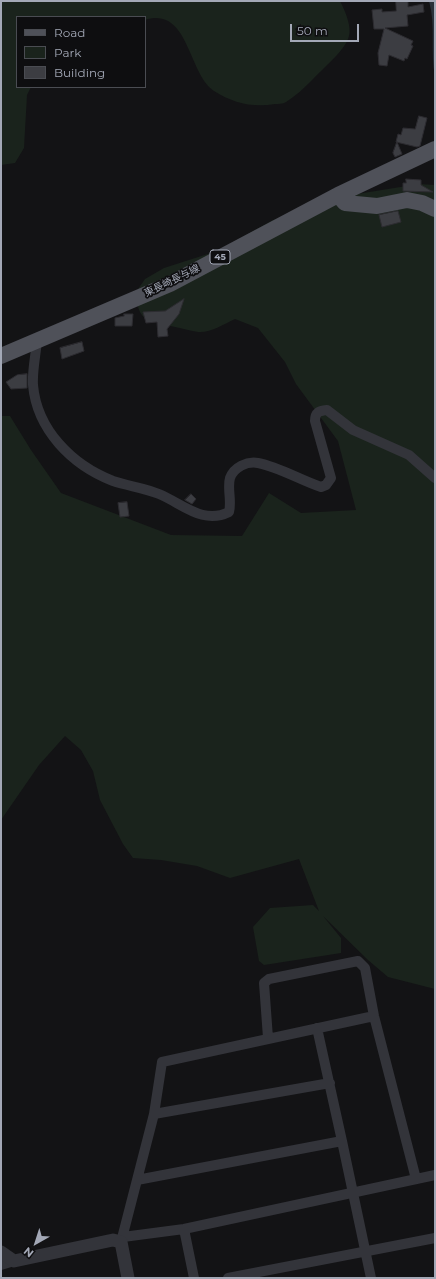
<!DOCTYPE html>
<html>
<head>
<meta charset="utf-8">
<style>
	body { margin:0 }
	#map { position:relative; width:436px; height:1279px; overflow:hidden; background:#131315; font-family:Montserrat,sans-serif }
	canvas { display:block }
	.frame { position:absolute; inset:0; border:2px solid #a3a8b6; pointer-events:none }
	.legend { position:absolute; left:16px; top:16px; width:130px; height:72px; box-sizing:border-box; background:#0e0e10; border:1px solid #4a4c52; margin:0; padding:5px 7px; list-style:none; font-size:12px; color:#a3a8b6 }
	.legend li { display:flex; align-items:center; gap:8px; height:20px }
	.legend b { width:20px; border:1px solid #4a4c52 }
	.north { position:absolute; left:16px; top:1223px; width:40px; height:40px; -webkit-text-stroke:3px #0e0e10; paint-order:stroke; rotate:219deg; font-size:11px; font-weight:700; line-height:16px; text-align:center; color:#a3a8b6 }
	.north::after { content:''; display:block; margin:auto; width:14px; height:18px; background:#a3a8b6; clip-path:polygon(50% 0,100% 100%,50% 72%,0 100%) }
	.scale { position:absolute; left:290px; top:24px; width:69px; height:18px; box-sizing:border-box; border:2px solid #a3a8b6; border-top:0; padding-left:5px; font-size:12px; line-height:14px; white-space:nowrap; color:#a3a8b6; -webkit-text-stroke:3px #0e0e10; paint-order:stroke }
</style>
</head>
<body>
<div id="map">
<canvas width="436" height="1279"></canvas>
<div class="frame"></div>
<ul class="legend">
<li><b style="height:5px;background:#4f5159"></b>Road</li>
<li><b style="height:11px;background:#1a231c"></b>Park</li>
<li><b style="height:11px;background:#3c3d42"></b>Building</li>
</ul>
<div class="north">N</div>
<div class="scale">50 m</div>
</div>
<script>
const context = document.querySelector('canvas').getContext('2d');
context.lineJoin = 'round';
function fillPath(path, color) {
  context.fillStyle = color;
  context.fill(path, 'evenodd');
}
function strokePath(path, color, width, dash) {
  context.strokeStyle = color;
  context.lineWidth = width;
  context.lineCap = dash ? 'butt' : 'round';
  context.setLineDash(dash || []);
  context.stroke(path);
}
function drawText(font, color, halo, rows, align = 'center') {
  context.font = font + ' Montserrat,"Noto Sans JP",sans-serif';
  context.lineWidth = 3.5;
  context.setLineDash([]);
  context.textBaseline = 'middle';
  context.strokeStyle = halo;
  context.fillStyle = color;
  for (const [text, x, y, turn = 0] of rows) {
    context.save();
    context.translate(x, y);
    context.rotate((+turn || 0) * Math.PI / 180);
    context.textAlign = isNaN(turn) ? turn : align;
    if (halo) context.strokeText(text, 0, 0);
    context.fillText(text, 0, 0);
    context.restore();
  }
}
const green = new Path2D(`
	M1 1H340C345 11 353 28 348 39 343 51 330 62 320 72 310 82 299 94 286 102 283 104 278 104 275 104 253 108 233 103 214 91 188 74 189 6 145 20V17H17V87H31L27 95 24 148 15 163 1 165Z
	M419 184 435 185V989L388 977 368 960 323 916 341 938V953L264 965 259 961 253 927 270 908 313 905 319 911 299 859 230 878 197 866 161 860 133 858 123 844 100 800 93 771 81 750 65 736 39 765 1 820V416H10L31 450 61 493 171 535 242 536 269 493 301 513 356 510 338 441 296 384 285 362 258 328 235 319C224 324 212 332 200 332 193 332 150 321 145 318 137 312 137 301 136 292L145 279 164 268 217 251 273 220 351 195Z`);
const water = new Path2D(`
	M429 1H435V77C430 52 436 25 429 1Z`);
const building = new Path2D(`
	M396 1H408V7L423 4 424 12 407 15 408 26 385 28 413 41 411 45 413 46 407 59 405 58 404 61 389 55 387 66 379 65 378 53 384 29H374L372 10 382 9V12L396 11Z
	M419 116 427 118 420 146 417 147 396 142 398 134 401 135 403 128 415 129Z
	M397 142 402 154 395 157 393 153Z
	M406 179 421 180V185L433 192 403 191V183H406Z
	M398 211 401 222 382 227 379 215Z
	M184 299 179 314 167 329 168 336 158 337 157 322 146 323 143 312 165 311Z
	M124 314H133L132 326H115V318L124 316Z
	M82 342 84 351 62 359 60 348Z
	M27 374V388L11 389 6 382 17 375Z
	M191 494 196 499 192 504 185 500Z
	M127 502 129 516 120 517 118 503Z`);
const minor = new Path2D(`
	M37 340C36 354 32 371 33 385 37 430 72 465 113 481 128 486 145 488 159 494 183 504 203 525 229 512 232 501 227 488 230 478 234 467 247 461 258 463 279 467 300 480 321 487L326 485 331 478 315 421C315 412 319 411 327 410L353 430 409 455 435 478
	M268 1038 264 983 269 979 358 961 365 968 374 1016 416 1179
	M154 1114 330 1083
	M342 1141 371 1278
	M137 1180 342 1141 317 1028
	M184 1229 194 1278
	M123 1237 184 1229 435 1175
	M121 1242 154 1114 162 1062 374 1016
	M1 1265 14 1261
	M228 1278 435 1238`);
const tertiary = new Path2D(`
	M1 1252 14 1261 113 1240 121 1242 128 1278`);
const primary = new Path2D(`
	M338 195 345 203 377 206 407 200 422 203 435 209
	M1 356 170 284 338 195 435 149`);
const shields = [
	[220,257,20]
];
const shieldNames = [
	["45",220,257]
];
const streetNames = [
	["東長崎長与線",172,281,-26]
];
fillPath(green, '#1a231c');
fillPath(water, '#283139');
fillPath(building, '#3c3d42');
strokePath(building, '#2d2c31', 1);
strokePath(minor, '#33343a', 10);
strokePath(tertiary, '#33343a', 13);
strokePath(primary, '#4f5159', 16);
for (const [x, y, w] of shields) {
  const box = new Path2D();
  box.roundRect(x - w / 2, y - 7, w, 14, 3);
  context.fillStyle = '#0e0e10';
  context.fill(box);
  strokePath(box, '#a3a8b6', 1);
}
drawText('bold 9px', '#a3a8b6', null, shieldNames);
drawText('10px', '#a3a8b6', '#0e0e10', streetNames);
</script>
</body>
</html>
